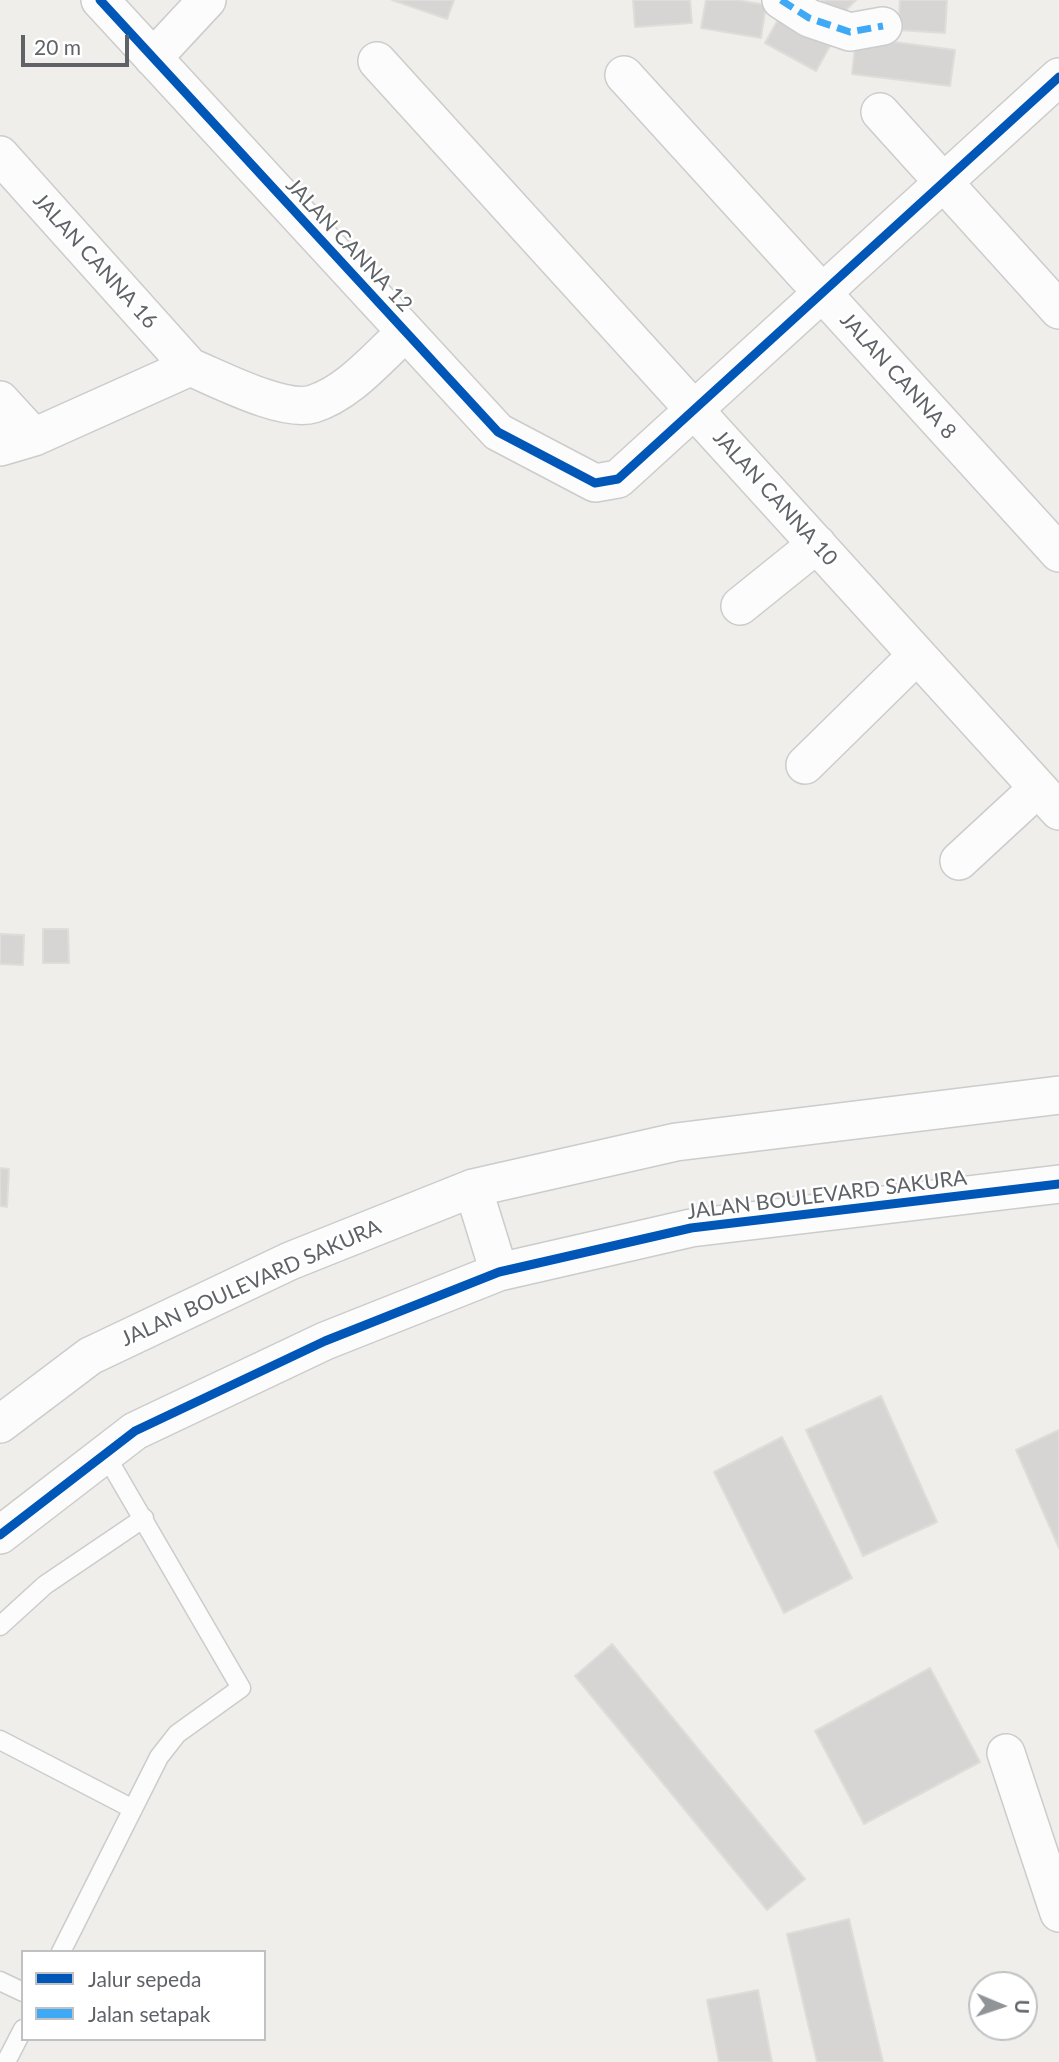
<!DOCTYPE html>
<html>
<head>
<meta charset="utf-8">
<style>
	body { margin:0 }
	#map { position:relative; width:1059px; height:2062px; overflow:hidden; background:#efeeea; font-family:Lato,sans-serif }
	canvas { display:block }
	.legend { position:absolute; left:21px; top:1950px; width:245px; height:91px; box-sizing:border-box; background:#fff; border:2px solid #bfc1c3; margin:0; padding:9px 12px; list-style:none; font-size:21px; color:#5f6368 }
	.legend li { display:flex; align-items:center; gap:14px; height:35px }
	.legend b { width:35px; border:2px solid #bfc1c3 }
	.north { position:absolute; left:968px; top:1971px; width:70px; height:70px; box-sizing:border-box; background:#fff; border:2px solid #bfc1c3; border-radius:50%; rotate:92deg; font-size:19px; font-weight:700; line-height:28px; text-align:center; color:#5f6368 }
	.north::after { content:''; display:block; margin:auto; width:24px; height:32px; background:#919496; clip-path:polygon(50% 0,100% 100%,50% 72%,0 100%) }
	.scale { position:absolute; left:21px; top:35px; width:108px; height:32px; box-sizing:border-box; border:4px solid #5f6368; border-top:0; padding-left:9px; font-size:21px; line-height:24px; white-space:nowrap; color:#5f6368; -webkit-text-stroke:5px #fff; paint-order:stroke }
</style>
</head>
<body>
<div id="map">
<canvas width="1059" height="2062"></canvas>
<ul class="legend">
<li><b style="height:9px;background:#0057b8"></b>Jalur sepeda</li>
<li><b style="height:9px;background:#3fa9f5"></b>Jalan setapak</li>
</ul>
<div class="north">U</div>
<div class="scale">20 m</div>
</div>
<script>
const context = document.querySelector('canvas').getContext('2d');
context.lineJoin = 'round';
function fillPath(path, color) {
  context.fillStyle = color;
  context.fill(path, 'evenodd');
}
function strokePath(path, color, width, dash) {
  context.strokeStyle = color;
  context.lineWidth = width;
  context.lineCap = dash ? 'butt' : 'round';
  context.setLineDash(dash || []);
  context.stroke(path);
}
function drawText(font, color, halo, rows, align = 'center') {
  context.font = font + ' Lato,sans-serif';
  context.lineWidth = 5;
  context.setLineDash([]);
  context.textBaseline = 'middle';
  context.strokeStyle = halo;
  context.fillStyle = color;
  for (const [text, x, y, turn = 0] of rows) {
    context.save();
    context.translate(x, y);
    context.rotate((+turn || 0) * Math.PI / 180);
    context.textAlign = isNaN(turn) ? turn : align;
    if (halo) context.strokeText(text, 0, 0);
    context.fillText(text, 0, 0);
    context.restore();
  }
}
const building = new Path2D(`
	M392 0H454L447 19Z
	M633 0H690L692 23 635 27Z
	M706 0H737L766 5 761 38 701 28Z
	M822 0H856L839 17Z
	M900 0H947L945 33 898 30Z
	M779 18 830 46 816 71 765 43Z
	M856 37 955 50 950 86 852 74Z
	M43 929H68L69 963H43Z
	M0 934 24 935 23 965 0 964Z
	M0 1168 9 1169 7 1207 0 1206Z
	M881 1396 937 1522 863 1556 806 1430Z
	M1059 1430V1548L1016 1450Z
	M782 1437 852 1578 784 1613 714 1472Z
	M612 1644 805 1879 767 1910 575 1676Z
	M930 1668 980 1762 864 1824 815 1731Z
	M849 1919 883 2062H817L787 1934Z
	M758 1990 772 2062H719L707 2000Z`);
const lane = new Path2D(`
	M0 1626 45 1585 144 1518
	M0 1740 133 1809
	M61 1952 159 1757 177 1734 241 1688 105 1454
	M0 1981 23 1992
	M6 2062 23 2029`);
const street = new Path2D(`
	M100 0 498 432 595 483 618 479 1059 77
	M781 0 809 18 850 32 883 26
	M153 58 207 0
	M377 61 1059 811
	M624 75 1059 553
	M880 112 1059 310
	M0 155 190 367
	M0 400 34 437
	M0 447 34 437 190 367C219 379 284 413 313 404 349 393 378 357 406 332
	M740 606 817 544
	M805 765 917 655
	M959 861 1038 788
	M473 1188 499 1272
	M0 1424 90 1356 290 1261 473 1188 676 1142 1059 1095
	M0 1535 135 1431 325 1341 499 1272 691 1228 1059 1184
	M1006 1753 1059 1913`);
const quiet = new Path2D(`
	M781 0 809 18 850 32 883 26`);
const cycleway = new Path2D(`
	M100 0 498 432 595 483 618 479 1059 77
	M0 1535 135 1431 325 1341 499 1272 691 1228 1059 1184`);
const streetNames = [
	["JALAN CANNA 12",349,245,47],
	["JALAN CANNA 16",95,261,48],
	["JALAN CANNA 8",898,376,48],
	["JALAN CANNA 10",775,498,48],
	["JALAN BOULEVARD SAKURA",827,1195,-7],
	["JALAN BOULEVARD SAKURA",251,1283,-24]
];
fillPath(building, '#d6d5d3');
strokePath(building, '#deddd9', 2);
strokePath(lane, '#cbcccc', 21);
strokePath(street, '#cbcccc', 40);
strokePath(lane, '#fdfcfc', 18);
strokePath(street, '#fdfcfc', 37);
strokePath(quiet, '#3fa9f5', 7, [14, 7]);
strokePath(cycleway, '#0057b8', 9);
drawText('21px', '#5f6368', '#fff', streetNames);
</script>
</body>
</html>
